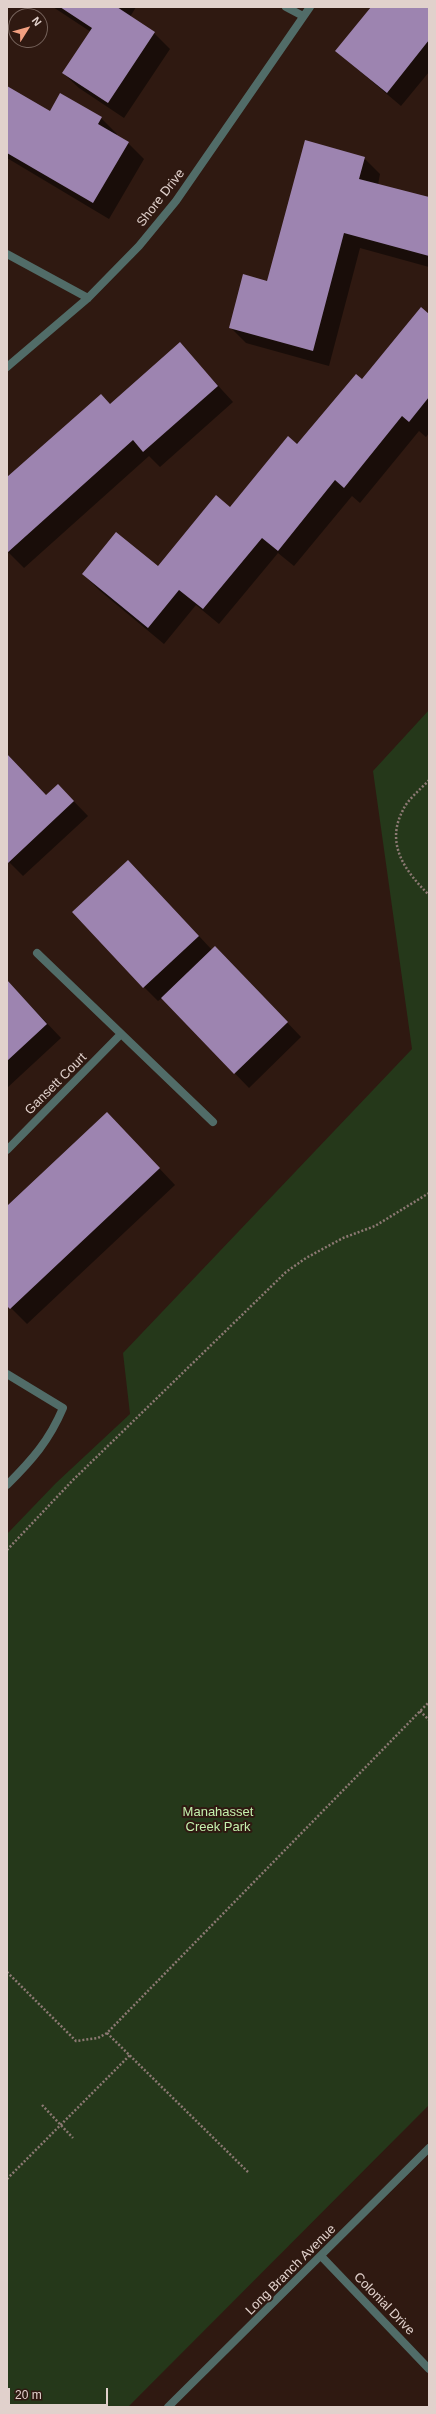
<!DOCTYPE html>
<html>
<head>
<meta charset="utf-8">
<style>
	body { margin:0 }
	#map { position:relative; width:436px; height:2414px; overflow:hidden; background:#2f1911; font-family:Helvetica,sans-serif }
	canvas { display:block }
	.frame { position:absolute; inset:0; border:8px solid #e1d1cc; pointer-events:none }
	.north { position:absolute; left:8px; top:8px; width:40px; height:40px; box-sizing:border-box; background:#2f1911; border:1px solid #76635c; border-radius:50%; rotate:53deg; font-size:11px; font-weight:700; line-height:16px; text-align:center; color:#e1d1cc }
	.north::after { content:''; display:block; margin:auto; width:14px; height:18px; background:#f2a081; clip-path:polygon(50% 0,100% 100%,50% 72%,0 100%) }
	.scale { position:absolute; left:8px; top:2388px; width:100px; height:18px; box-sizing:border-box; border:2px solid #e1d1cc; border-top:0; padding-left:5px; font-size:12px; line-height:14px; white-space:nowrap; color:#e1d1cc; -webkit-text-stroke:3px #2f1911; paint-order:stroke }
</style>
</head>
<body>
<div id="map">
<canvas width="436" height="2414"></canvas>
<div class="frame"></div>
<div class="north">N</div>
<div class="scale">20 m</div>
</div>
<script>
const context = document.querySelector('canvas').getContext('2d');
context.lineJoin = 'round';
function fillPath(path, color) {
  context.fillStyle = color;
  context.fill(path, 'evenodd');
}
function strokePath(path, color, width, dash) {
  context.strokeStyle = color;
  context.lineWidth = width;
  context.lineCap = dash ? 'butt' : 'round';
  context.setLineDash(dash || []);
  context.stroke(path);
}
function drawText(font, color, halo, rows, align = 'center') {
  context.font = font + ' Helvetica,sans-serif';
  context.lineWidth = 4;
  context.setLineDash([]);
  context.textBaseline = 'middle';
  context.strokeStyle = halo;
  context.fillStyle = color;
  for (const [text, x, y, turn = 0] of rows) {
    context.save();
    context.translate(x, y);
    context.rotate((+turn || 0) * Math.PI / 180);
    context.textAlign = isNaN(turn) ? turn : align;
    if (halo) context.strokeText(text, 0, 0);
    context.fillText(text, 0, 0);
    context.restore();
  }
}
const green = new Path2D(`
	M429 710V2105L128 2407H7V1534L56 1483 130 1414 123 1353 412 1049 373 771Z`);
const shadow = new Path2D(`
	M53 7H136L130 17 154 33 170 49 124 118 79 88 63 73 91 32Z
	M372 7H429V72L401 106 336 51Z
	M7 87 50 112 101 118 117 134 116 136 128 143 144 159 109 219 7 158Z
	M364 158 380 174 378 185 429 199V267L360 248 329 366 246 343 230 327 268 283Z
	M429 316V433L426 437 419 431 360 503 352 496 294 566 278 553 219 624 196 605 164 644 99 590 83 574 158 567 230 508Z
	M180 344 233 402 160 467 149 456 24 568 7 551V478L110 405Z
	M7 754 46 796 58 785 88 816 23 876 7 860Z
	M142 875 212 950 229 961 301 1037 249 1088 162 998 158 1001 144 987 74 912Z
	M7 981 61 1038 7 1088Z
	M107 1113 175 1185 27 1324 7 1304V1209Z`);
const building = new Path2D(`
	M60 7H117L155 32 108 103 62 73 92 28Z
	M371 7H429V40L387 93 335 51Z
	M7 86 50 111 60 93 102 117 98 124 129 142 93 203 7 153Z
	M305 140 365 157 359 179 429 197V256L344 233 313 351 229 328 243 274 267 281Z
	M421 307 429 314V397L409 422 402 416 344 488 335 480 278 551 262 538 203 609 179 590 148 628 82 574 116 532 158 566 216 495 230 507 288 436 297 444 356 374 362 379Z
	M180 342 218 386 143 452 133 440 7 553V477L101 394 110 404Z
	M7 754 46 795 58 784 74 801 8 863Z
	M128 860 199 936 143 988 72 912Z
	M215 946 288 1022 234 1074 161 998Z
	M7 980 47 1024 7 1061Z
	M107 1112 160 1168 10 1309 7 1306 8 1205Z`);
const path = new Path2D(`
	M429 780C421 789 408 799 403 810 385 844 405 871 429 895
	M7 1550 72 1481 286 1272 306 1258 343 1238 375 1226 429 1193
	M420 1711 429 1720
	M7 1972 76 2041 98 2038 107 2033 429 1702
	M107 2033 248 2172
	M42 2105 73 2138
	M7 2179 130 2055`);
const minor = new Path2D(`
	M286 7 303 16
	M7 254 88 298
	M7 367 88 298 139 246 176 201 310 7
	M37 953 213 1122
	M7 1150 121 1034
	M7 1374 63 1408C49 1441 32 1460 7 1485
	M322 2257 429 2369
	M168 2407 429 2148`);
const streetNames = [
	["Shore Drive",161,198,-52],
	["Gansett Court",56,1084,-45],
	["Long Branch Avenue",291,2270,-45],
	["Colonial Drive",384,2304,46]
];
const parkNames = [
	["Manahasset",218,1812],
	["Creek Park",218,1827]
];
fillPath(green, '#25381a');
fillPath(shadow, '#0007');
fillPath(building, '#9d84b0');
strokePath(path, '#8c7973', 2.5, [2, 2]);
strokePath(minor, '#516c68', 8);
drawText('13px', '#e1d1cc', '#2f1911', streetNames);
drawText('13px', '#c4f0ad', '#2f1911', parkNames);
</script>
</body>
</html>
